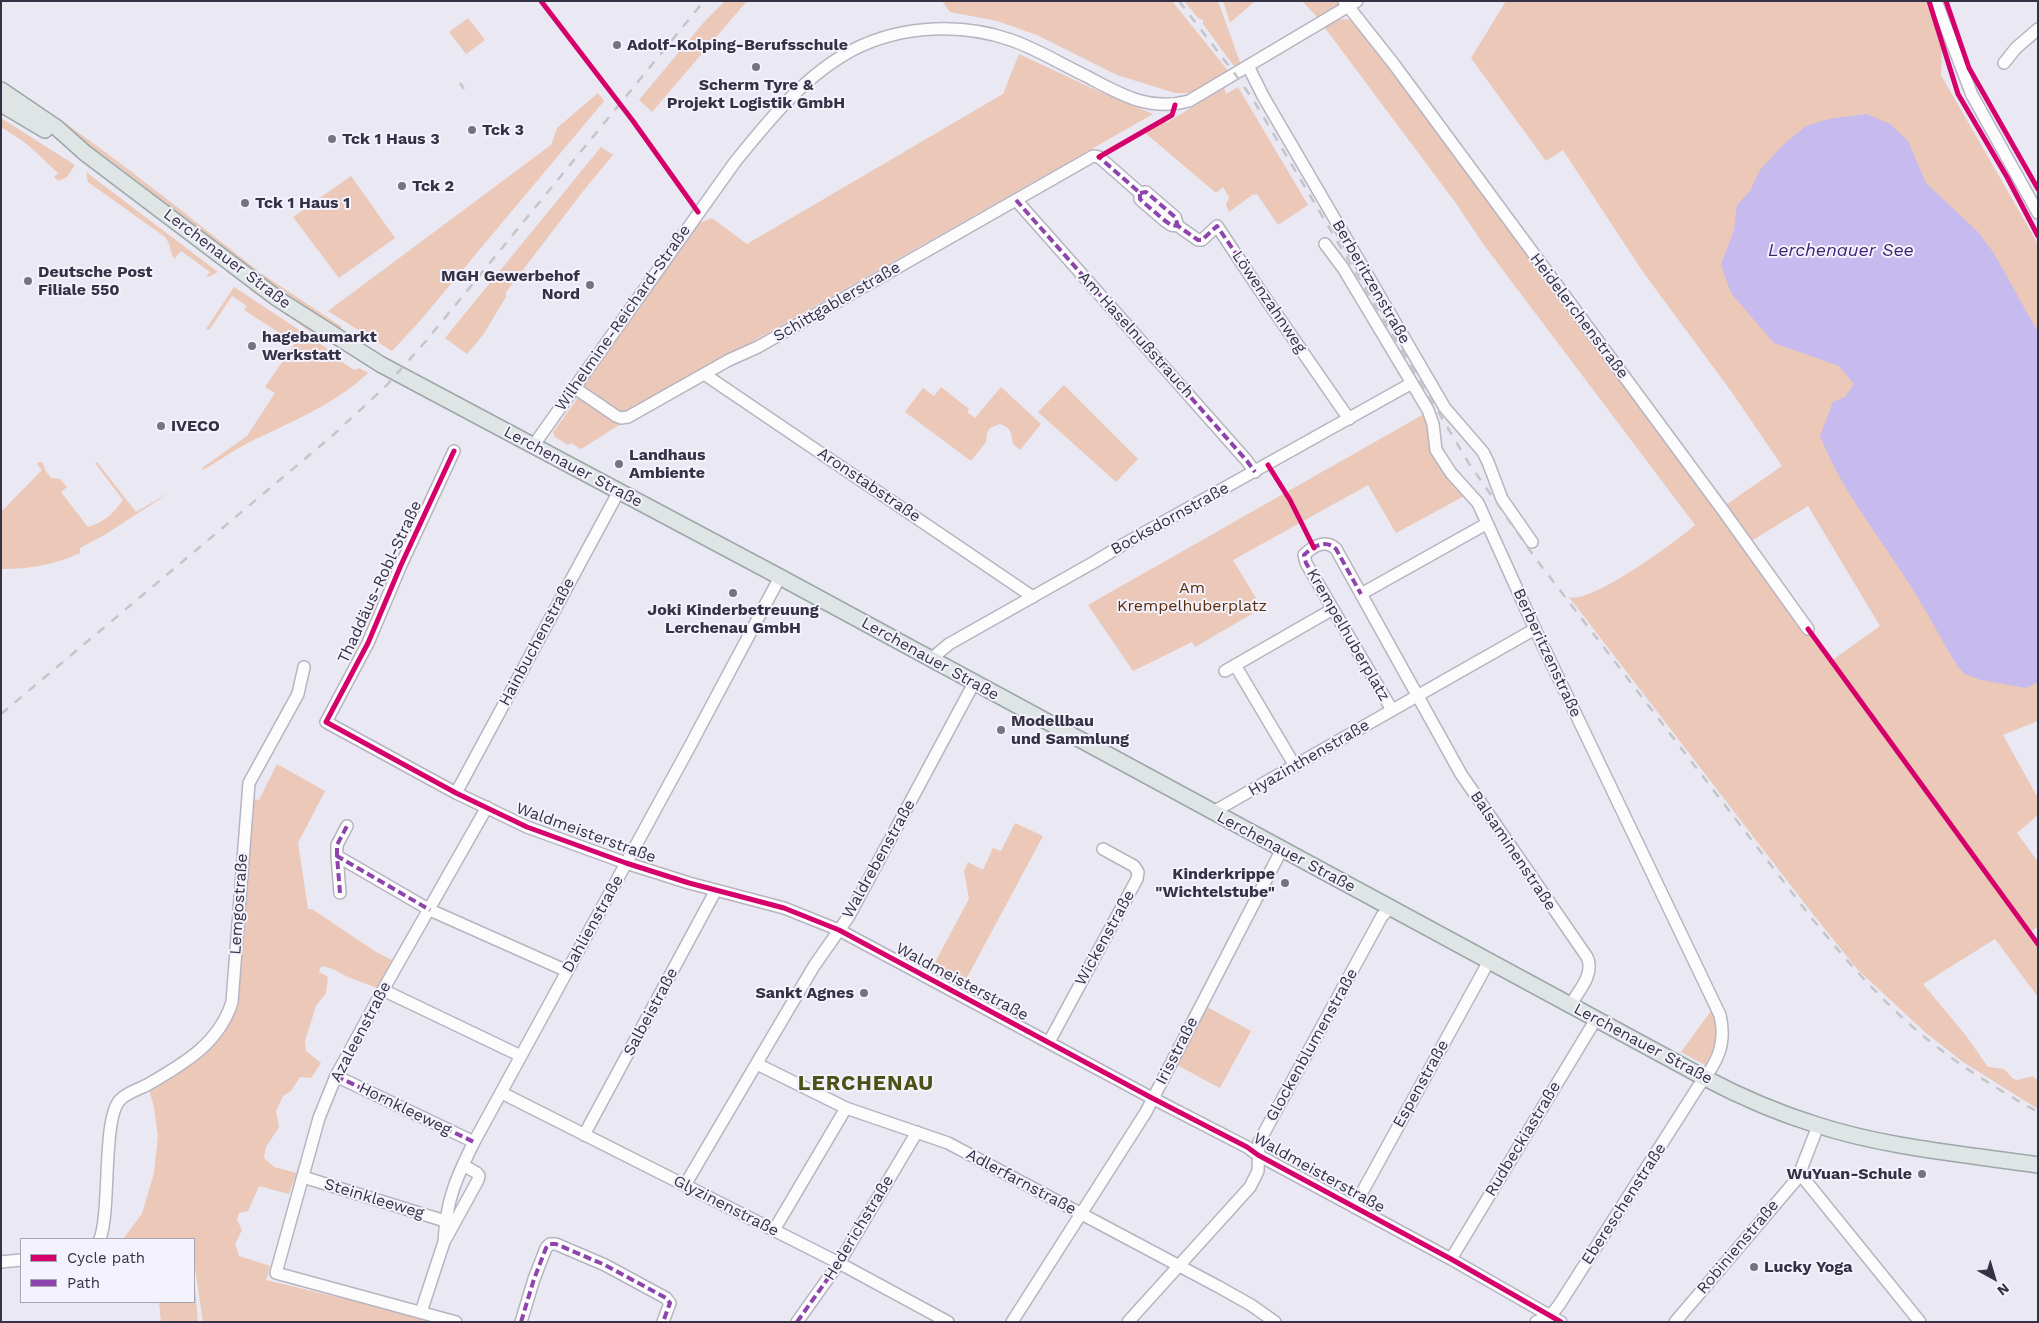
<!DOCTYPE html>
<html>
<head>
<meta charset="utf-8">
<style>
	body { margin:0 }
	#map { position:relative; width:2039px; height:1323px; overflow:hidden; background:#eae8f2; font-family:"Work Sans",sans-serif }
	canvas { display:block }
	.frame { position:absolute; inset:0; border:2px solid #363246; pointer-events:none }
	.legend { position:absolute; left:20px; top:1238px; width:175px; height:65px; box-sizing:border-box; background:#f4f2fc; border:1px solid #a8a5b3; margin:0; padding:6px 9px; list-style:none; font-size:15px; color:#363246 }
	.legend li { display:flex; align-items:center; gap:10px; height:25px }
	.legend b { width:25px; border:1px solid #a8a5b3 }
	.north { position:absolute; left:1969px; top:1253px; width:50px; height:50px; -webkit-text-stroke:4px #f4f2fc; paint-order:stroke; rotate:141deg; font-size:14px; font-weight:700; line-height:20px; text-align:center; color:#363246 }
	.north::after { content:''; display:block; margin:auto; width:18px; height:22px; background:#363246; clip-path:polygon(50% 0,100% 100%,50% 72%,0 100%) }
</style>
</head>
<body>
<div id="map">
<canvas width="2039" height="1323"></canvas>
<div class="frame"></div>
<ul class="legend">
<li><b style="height:6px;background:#d6006c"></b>Cycle path</li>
<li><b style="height:6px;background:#8e44ad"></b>Path</li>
</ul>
<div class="north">N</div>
</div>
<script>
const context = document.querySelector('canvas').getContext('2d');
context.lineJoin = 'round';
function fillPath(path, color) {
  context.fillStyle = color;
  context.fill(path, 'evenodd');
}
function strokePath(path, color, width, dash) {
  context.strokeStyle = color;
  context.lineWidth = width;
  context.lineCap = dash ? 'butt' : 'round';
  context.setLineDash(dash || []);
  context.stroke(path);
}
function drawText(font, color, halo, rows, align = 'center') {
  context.font = font + ' "Work Sans",sans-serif';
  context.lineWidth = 4;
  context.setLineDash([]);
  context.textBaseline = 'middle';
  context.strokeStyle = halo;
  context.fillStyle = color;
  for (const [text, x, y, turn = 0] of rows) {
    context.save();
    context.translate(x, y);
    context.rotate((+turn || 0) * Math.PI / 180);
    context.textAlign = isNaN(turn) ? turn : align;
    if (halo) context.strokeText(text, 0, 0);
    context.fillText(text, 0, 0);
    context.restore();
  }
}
const green = new Path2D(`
	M725 1H747L652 112 639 100 705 21Z
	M942 1H1172L1229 72 1203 88 1188 93H1175L1117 75 1037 35 997 21 950 12Z
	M1184 1H1218L1241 65 1236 69 1203 24V20L1198 18Z
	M1223 1H1255L1230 23Z
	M1302 1H1338V6L1318 18Z
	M1506 1H1926L1929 6 1942 43 1941 75 2038 244V721L2003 735 2038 798V815L2017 833 2038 862V927L2028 933 2038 946V997L1995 939 1923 984 1967 1037 1988 1067 2004 1069 2013 1079 2017 1080 2033 1076 2038 1081V1109L1963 1062 1926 1033 1857 969 1812 913 1569 597C1590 605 1677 541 1695 525L1484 245 1455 202 1325 28C1336 20 1343 16 1356 22L1720 509 1782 466 1731 391 1643 272 1563 150 1546 161 1471 58ZM1808 506 1880 626 1831 661 1799 620 1745 545Z
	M468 18 485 40 466 54 449 32Z
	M1019 54 1098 91 1153 114 660 394 621 424 581 449 571 443 568 445 555 437 553 432 575 402 586 382 699 223 712 218 747 244 1003 94Z
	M1 80C91 137 174 205 257 270L256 272 111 161 1 83Z
	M1238 87 1308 205 1278 225 1257 194 1252 195 1229 212 1226 205 1229 197 1223 187 1216 193 1143 131 1164 120 1166 123 1224 88 1226 94Z
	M598 93 604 101 419 322 392 351 328 311 551 145 557 128Z
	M1 118 75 165 67 177 58 181 54 177 58 173 27 144 1 127Z
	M601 147 613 155 584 190 506 292V297L483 335 467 354 445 338Z
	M86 172 218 272 206 278 210 272 181 251 174 259C170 252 171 245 165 237L88 182Z
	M351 176 395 238 339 278 293 217Z
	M262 274 342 327 340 329 260 276Z
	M234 287 334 353 336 358 354 370 359 368 368 373C333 406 288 423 246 444 231 452 217 462 203 470L202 468 247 436 275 393 265 387 295 343 244 310 247 306 232 296 209 330 206 329Z
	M251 288 329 341 327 343 250 290Z
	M1064 385 1138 459 1116 482 1038 412Z
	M941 387 969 409 967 412 975 418 1001 387 1041 424 1020 450 1013 444C1011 433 1012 428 1000 424L990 428 987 433 986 442 971 461 905 412 923 388 934 396Z
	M1431 410 1437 449 1468 494 1396 533 1368 485 1233 560 1262 608 1195 647 1192 642 1133 671 1088 605Z
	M39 462 43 463 45 470 51 478 60 479 67 487 61 492 88 527C104 522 113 514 123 500L95 463 97 462 136 512 172 491 106 534 80 548V553C54 565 29 569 1 569V512L42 470 37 464Z
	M277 764 325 791 298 843 308 909H312L376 952 392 960 377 988 348 977 333 969 323 966 320 968 319 972 328 977 326 993 316 1006 305 1041 306 1051 321 1063 311 1078 300 1077 291 1091 283 1096 276 1111 279 1127 266 1147 264 1158 274 1167 297 1173 289 1194 259 1186 248 1211 239 1213 237 1220 242 1230 235 1244 239 1256 270 1266 266 1280 441 1322H203L194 1261V1239H123L142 1214 154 1173 158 1136 154 1107 149 1090C184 1066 223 1047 237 1003L251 817 254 799 259 800Z
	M1015 823 1043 836 963 985 932 968 969 899 964 871 968 862 983 870 993 848 1001 851Z
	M1207 1007 1251 1031 1220 1088 1175 1064Z
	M1711 1011C1721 1032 1716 1046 1705 1065L1681 1052Z
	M194 1278 198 1322H161L159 1302H194Z`);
const water = new Path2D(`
	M1867 114 1890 124 1908 141 1926 183 1978 232 1993 252 2038 332V682L2026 688 1981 680 1965 674 1958 667C1941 639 1926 610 1908 582 1876 531 1843 493 1820 436L1833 402 1845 397 1854 384 1839 366 1774 343 1731 293 1721 265 1734 230 1737 205 1750 191 1760 170 1784 144 1806 126 1828 119Z`);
const minor = new Path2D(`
	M1344 1 1393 63 1722 509 1808 629
	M1936 1 1972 95 2038 213
	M2004 63 2016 48 2038 29
	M1248 66 1263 96 1445 408 1483 452 1488 462 1502 499 1532 542
	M1140 193 1146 192 1175 217 1178 226
	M1016 200 1247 461 1255 472
	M1325 244 1343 268 1428 410 1433 424 1436 450 1451 473 1478 503 1535 629 1720 1015C1727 1045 1717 1063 1698 1087L1559 1305 1551 1315 1536 1322
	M704 374 1033 597
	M575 388 616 416 621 418 628 417 729 360 758 347 1093 156 1099 157 1140 193V199L1143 202 1164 220 1171 225 1178 226 1198 240H1202L1217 226 1259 289 1349 419
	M533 446 735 162C766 124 799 82 842 56 891 26 957 21 1011 40 1037 49 1061 64 1086 76 1120 94 1149 112 1189 101L1357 1
	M454 451 401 565 368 643 326 722 456 793 527 827 626 863 689 883 784 908 839 930 1152 1098 1247 1147 1258 1155 1451 1259 1561 1322
	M1361 594 1486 524
	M931 659 949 644 1096 561 1124 544 1412 383
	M1235 665 1295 766
	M1225 671 1333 609
	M1392 710 1306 563 1304 555C1313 546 1326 539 1336 549L1461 774 1587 957C1595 973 1579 991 1570 1005
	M456 793 619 491
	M1213 812 1535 629
	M337 856V845L347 826
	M340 893 337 856 430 910 567 971
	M383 990 521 1056
	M1049 1042 1137 879 1138 872 1134 866 1103 849
	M757 1064 846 1108 948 1143 1219 1287 1251 1305 1275 1322
	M336 1076 474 1142
	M502 1093 839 1263 948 1322
	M1818 1126 1802 1167V1173L1805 1180 1920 1322
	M584 1135 716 890
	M303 1177 445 1221
	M685 1185 814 966 849 916 974 683
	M1354 1207 1489 961
	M774 1230 846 1108
	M100 1239C111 1209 102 1119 120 1100 126 1093 139 1089 147 1085 183 1064 219 1044 232 1002L249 783 298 694 304 667
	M444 1242C446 1201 456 1178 474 1142L690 746 780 577
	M1451 1259 1596 1019
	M1 1262 21 1260
	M421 1312 444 1242 478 1180 479 1176 477 1173 463 1165
	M456 1322 276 1273 319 1118 336 1076 383 990 487 807
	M521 1322 534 1279 546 1248 550 1244H556L605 1265 666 1298 670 1303 663 1322
	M797 1322 839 1263 917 1132
	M1012 1322 1146 1112 1282 849
	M1128 1322 1250 1187 1258 1171 1259 1142 1382 916 1390 908
	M1675 1322 1802 1173`);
const major = new Path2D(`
	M1 90 57 128 85 153 278 299 380 364 780 577 1705 1078C1741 1097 1778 1113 1817 1125 1888 1148 1965 1154 2038 1165
	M1 104 45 130`);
const rail = new Path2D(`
	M1179 1 1235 74 1254 101 1468 462 1536 559 1810 916C1840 953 1871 989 1906 1021 1946 1057 1991 1086 2038 1112
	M460 83 464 89
	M1 714 332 436 385 387 426 341 704 1`);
const quiet = new Path2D(`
	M1103 155 1099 157 1140 193V199L1143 202 1164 220 1171 225 1178 226 1198 240H1202L1217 226 1239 258
	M1140 193 1146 192 1175 217 1178 226
	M1016 200 1247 461 1255 472
	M1333 609 1306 563 1304 555C1313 546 1326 539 1336 549L1361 594
	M337 856V845L347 826
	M340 893 337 856 430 910
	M336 1076 474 1142
	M521 1322 534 1279 546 1248 550 1244H556L605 1265 666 1298 670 1303 663 1322
	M797 1322 839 1263`);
const cycleway = new Path2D(`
	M541 1 633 121 698 212
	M1929 1 1958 94 2007 177 2038 236
	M1946 1 1969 68 2038 189
	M1099 157 1172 115 1175 105
	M454 451 401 565 368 643 326 722 456 793 527 827 626 863 689 883 784 908 839 930 1152 1098 1247 1147 1258 1155 1451 1259 1561 1322
	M1268 465 1290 500 1314 548
	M1808 629 2038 944`);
const markers = [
	[617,45,5,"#757282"],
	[756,67,5,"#757282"],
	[472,130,5,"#757282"],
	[332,139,5,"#757282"],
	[402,186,5,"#757282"],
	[245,203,5,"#757282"],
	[28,281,5,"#757282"],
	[590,285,5,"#757282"],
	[252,346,5,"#757282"],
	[161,426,5,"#757282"],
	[619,464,5,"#757282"],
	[733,593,5,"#757282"],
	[1001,730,5,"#757282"],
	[1285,883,5,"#757282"],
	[864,993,5,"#757282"],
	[1922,1174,5,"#757282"],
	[1754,1267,5,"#757282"]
];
const poiNames = [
	["Adolf-Kolping-Berufsschule",627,45],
	["Scherm Tyre &",756,85,"center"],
	["Projekt Logistik GmbH",756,103,"center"],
	["Tck 3",482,130],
	["Tck 1 Haus 3",342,139],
	["Tck 2",412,186],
	["Tck 1 Haus 1",255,203],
	["Deutsche Post",38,272],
	["Filiale 550",38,290],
	["MGH Gewerbehof",580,276,"right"],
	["Nord",580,294,"right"],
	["hagebaumarkt",262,337],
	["Werkstatt",262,355],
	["IVECO",171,426],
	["Landhaus",629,455],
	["Ambiente",629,473],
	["Joki Kinderbetreuung",733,610,"center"],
	["Lerchenau GmbH",733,628,"center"],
	["Modellbau",1011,721],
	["und Sammlung",1011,739],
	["Kinderkrippe",1275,874,"right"],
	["\"Wichtelstube\"",1275,892,"right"],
	["Sankt Agnes",854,993,"right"],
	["WuYuan-Schule",1912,1174,"right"],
	["Lucky Yoga",1764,1267]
];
const streetNames = [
	["Lerchenauer Straße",227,259,37],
	["Berberitzenstraße",1371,282,60],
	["Schittgablerstraße",837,302,-30],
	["Löwenzahnweg",1269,302,56],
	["Heidelerchenstraße",1579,316,53],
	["Wilhelmine-Reichard-Straße",623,318,-55],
	["Am Haselnußstrauch",1136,335,48],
	["Lerchenauer Straße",573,467,28],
	["Aronstabstraße",869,485,34],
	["Bocksdornstraße",1170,519,-29],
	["Thaddäus-Robl-Straße",380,582,-65],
	["Krempelhuberplatz",1348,635,60],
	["Hainbuchenstraße",537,642,-62],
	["Berberitzenstraße",1547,653,65],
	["Lerchenauer Straße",930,659,29],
	["Hyazinthenstraße",1309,758,-30],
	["Waldmeisterstraße",586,833,20],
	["Balsaminenstraße",1513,851,56],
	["Lerchenauer Straße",1286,852,28],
	["Waldrebenstraße",879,859,-61],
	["Lemgostraße",239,904,-86],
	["Dahlienstraße",593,924,-61],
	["Wickenstraße",1105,938,-61],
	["Waldmeisterstraße",962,982,28],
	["Salbeistraße",651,1012,-62],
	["Azaleenstraße",361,1032,-62],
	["Lerchenauer Straße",1643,1044,28],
	["Glockenblumenstraße",1312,1045,-61],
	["Irisstraße",1177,1051,-63],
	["Espenstraße",1421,1084,-61],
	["Hornkleeweg",405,1109,26],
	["Rudbeckiastraße",1523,1139,-59],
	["Waldmeisterstraße",1319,1173,29],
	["Adlerfarnstraße",1021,1182,28],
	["Steinkleeweg",374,1199,17],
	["Ebereschenstraße",1624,1204,-57],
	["Glyzinenstraße",726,1206,27],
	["Hederichstraße",859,1228,-59],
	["Robinienstraße",1738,1247,-50]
];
const parkNames = [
	["Am",1192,588],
	["Krempelhuberplatz",1192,606]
];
const waterNames = [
	["Lerchenauer See",1841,251]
];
const districtNames = [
	["LERCHENAU",866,1084]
];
fillPath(green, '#ebc8b7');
fillPath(water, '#c6baee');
strokePath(minor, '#b7b4c1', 14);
strokePath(major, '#9ba7a9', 18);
strokePath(minor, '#fcfcfd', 11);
strokePath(major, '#dfe5e5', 15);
strokePath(rail, '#c5c5c8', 2.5, [9, 9]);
strokePath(quiet, '#8e44ad', 4, [8, 4]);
strokePath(cycleway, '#d6006c', 5);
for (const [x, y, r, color] of markers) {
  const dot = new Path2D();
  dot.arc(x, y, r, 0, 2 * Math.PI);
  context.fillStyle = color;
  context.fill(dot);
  strokePath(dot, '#f4f2fc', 2);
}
drawText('bold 16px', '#363246', '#f4f2fc', poiNames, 'left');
drawText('16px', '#363246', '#f4f2fc', streetNames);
drawText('16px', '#592d0b', '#f4f2fc', parkNames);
drawText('italic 18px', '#3e2373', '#f4f2fc', waterNames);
context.letterSpacing = '1px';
drawText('bold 21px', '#4c5117', '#f4f2fc', districtNames);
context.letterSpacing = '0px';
</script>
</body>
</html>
